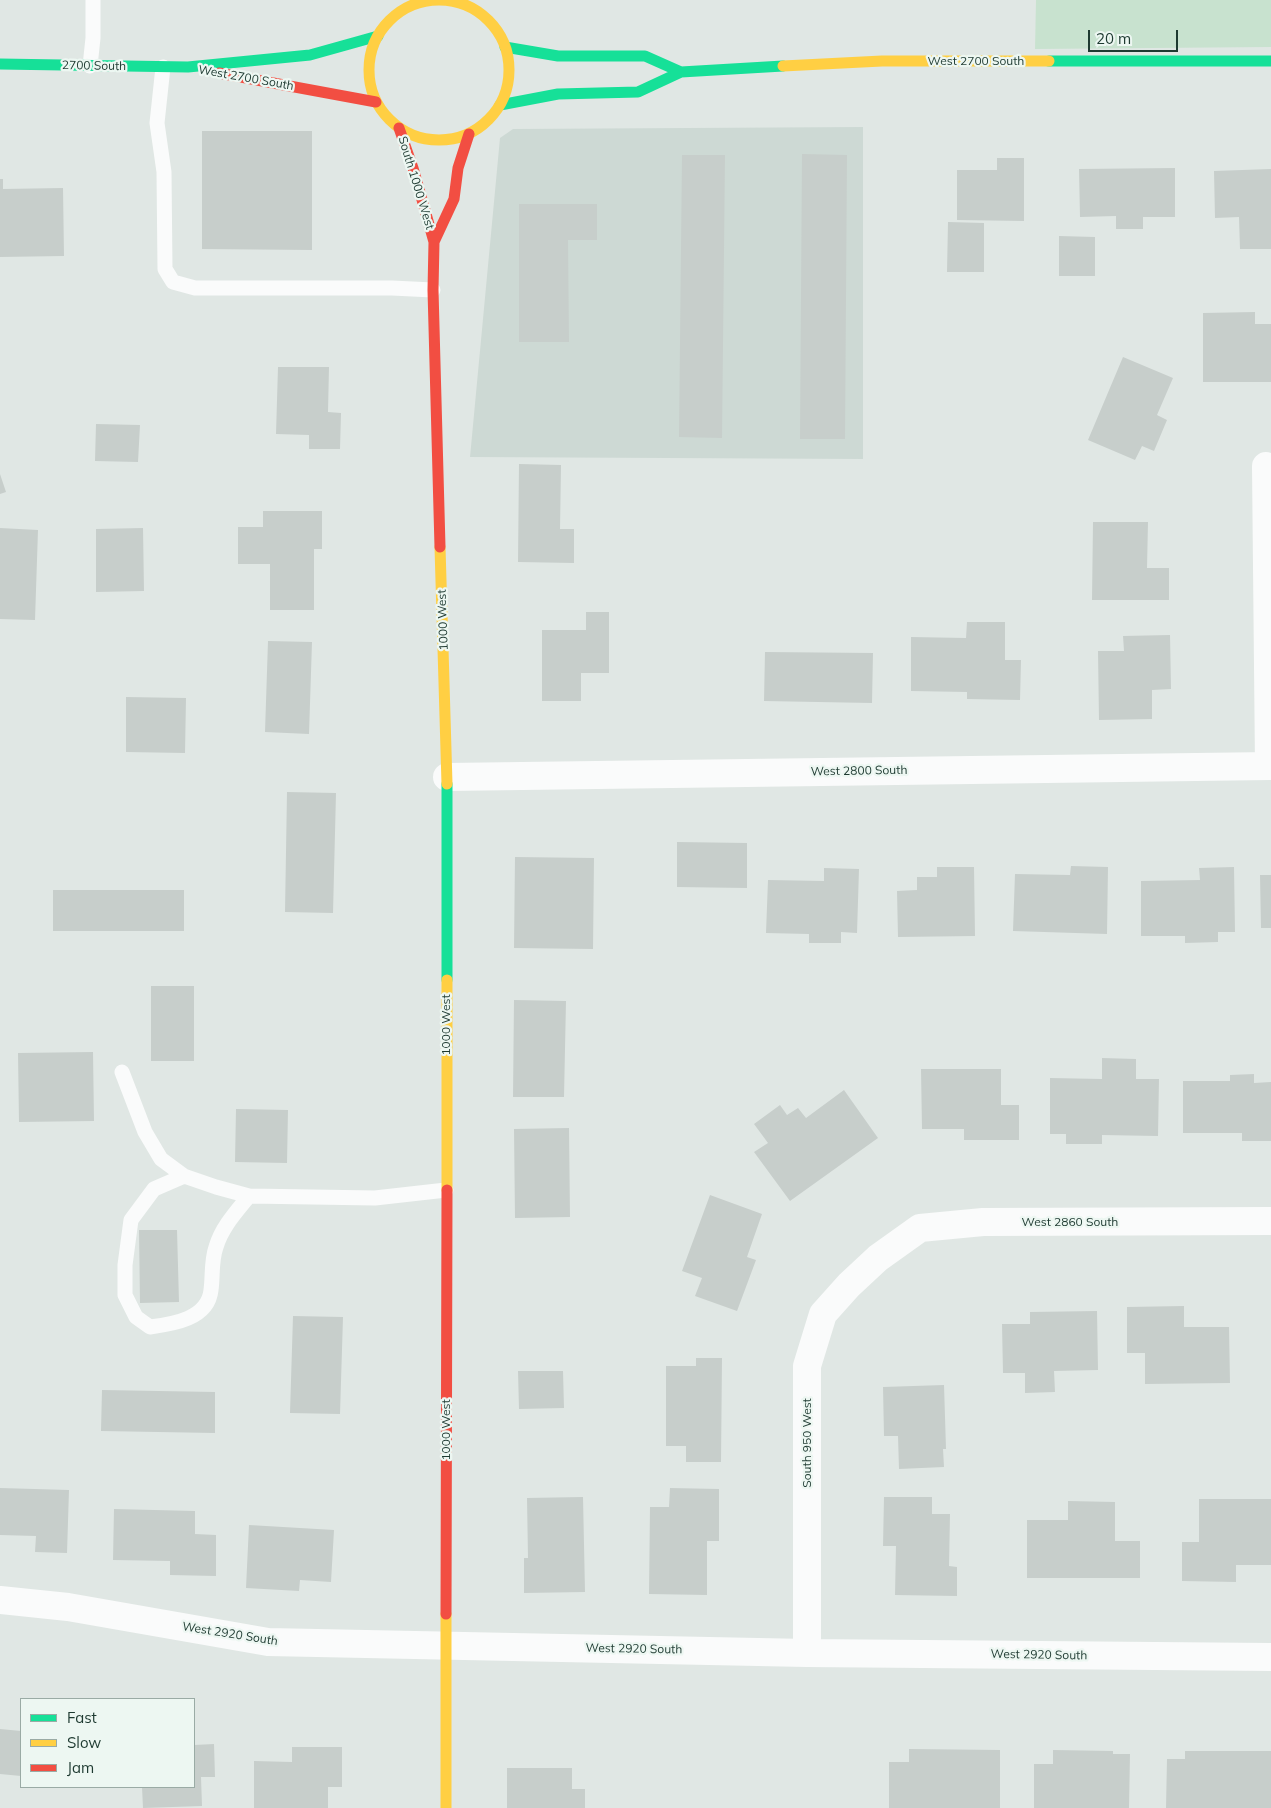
<!DOCTYPE html>
<html>
<head>
<meta charset="utf-8">
<style>
	body { margin:0 }
	#map { position:relative; width:1271px; height:1808px; overflow:hidden; background:#e0e7e4; font-family:Mulish,sans-serif }
	canvas { display:block }
	.legend { position:absolute; left:20px; top:1698px; width:175px; height:90px; box-sizing:border-box; background:#edf7f2; border:1px solid #9aaba5; margin:0; padding:6px 9px; list-style:none; font-size:15px; color:#1e3a31 }
	.legend li { display:flex; align-items:center; gap:10px; height:25px }
	.legend b { width:25px; border:1px solid #9aaba5 }
	.scale { position:absolute; left:1088px; top:30px; width:90px; height:22px; box-sizing:border-box; border:2px solid #1e3a31; border-top:0; padding-left:6px; font-size:15px; line-height:18px; white-space:nowrap; color:#1e3a31; -webkit-text-stroke:4px #edf7f2; paint-order:stroke }
</style>
</head>
<body>
<div id="map">
<canvas width="1271" height="1808"></canvas>
<ul class="legend">
<li><b style="height:6px;background:#16e098"></b>Fast</li>
<li><b style="height:6px;background:#ffcf43"></b>Slow</li>
<li><b style="height:6px;background:#f24e42"></b>Jam</li>
</ul>
<div class="scale">20 m</div>
</div>
<script>
const context = document.querySelector('canvas').getContext('2d');
context.lineJoin = 'round';
function fillPath(path, color) {
  context.fillStyle = color;
  context.fill(path, 'evenodd');
}
function strokePath(path, color, width, dash) {
  context.strokeStyle = color;
  context.lineWidth = width;
  context.lineCap = dash ? 'butt' : 'round';
  context.setLineDash(dash || []);
  context.stroke(path);
}
function drawText(font, color, halo, rows, align = 'center') {
  context.font = font + ' Mulish,sans-serif';
  context.lineWidth = 4.5;
  context.setLineDash([]);
  context.textBaseline = 'middle';
  context.strokeStyle = halo;
  context.fillStyle = color;
  for (const [text, x, y, turn = 0] of rows) {
    context.save();
    context.translate(x, y);
    context.rotate((+turn || 0) * Math.PI / 180);
    context.textAlign = isNaN(turn) ? turn : align;
    if (halo) context.strokeText(text, 0, 0);
    context.fillText(text, 0, 0);
    context.restore();
  }
}
const built = new Path2D(`
	M863 127V459L470 457 500 138 513 129Z`);
const green = new Path2D(`
	M1036 0H1271V47L1035 49Z`);
const building = new Path2D(`
	M202 131H312V250L202 249Z
	M802 154 847 155 845 439H800Z
	M682 155H725L722 438 679 437Z
	M997 158H1024V221L957 220V170H997Z
	M1175 168V217H1143V229H1116V216L1080 217 1079 169Z
	M1271 169V249H1240L1239 217 1215 218 1214 171Z
	M0 179H3V189L63 188 64 256 0 257Z
	M519 204H597V240H568L569 342H519Z
	M948 222 984 223V272H947Z
	M1059 236 1095 237V276H1059Z
	M1255 312V324H1271V382H1203V313Z
	M1123 357 1173 378 1157 415 1167 420 1154 451 1142 446 1135 460 1088 440Z
	M278 367H329L328 412 341 413 340 449H309V435L276 434Z
	M96 424 140 425 138 462 95 461Z
	M519 464 561 465 560 529H574V563L518 562Z
	M0 474 6 492 0 494Z
	M263 511H322V549H314V610H270V564H238V527H263Z
	M1093 522H1148L1147 568H1169V600H1092Z
	M0 528 38 530 35 620 0 619Z
	M143 528 144 591 96 592V529Z
	M586 612H609V673H581V701H542V630H586Z
	M967 622H1005V660H1021L1020 700 967 699V692L911 691V637L966 638Z
	M1170 635 1171 689 1152 690V719L1099 720 1098 651H1124L1123 636Z
	M268 641 312 642 309 734 265 732Z
	M765 652 873 653 872 703 764 701Z
	M126 697 186 698 185 753 126 752Z
	M287 792 336 793 333 913 285 912Z
	M677 842 747 843V888L677 887Z
	M515 857 594 858 593 949 514 948Z
	M1071 866 1108 867 1107 934 1013 931 1015 874 1070 875Z
	M937 867H974L975 936 898 937 897 891 917 890V877H937Z
	M1234 867 1235 932H1218V942L1185 943V936H1141V881L1200 880 1199 868Z
	M824 868 859 869 857 933 841 932V943H809V934L766 933 768 880 824 881Z
	M1260 875H1271V928H1261Z
	M53 890H184V931H53Z
	M151 986H194V1061H151Z
	M514 1000 566 1001 564 1097H513Z
	M93 1052 94 1121 19 1122 18 1053Z
	M1102 1058 1136 1059V1079H1159L1158 1136 1102 1135V1144H1066V1134H1050V1078L1102 1079Z
	M921 1069H1001V1105H1019V1140H964V1129H922Z
	M1254 1074V1083L1271 1082V1141H1242V1133H1183V1081H1230V1075Z
	M844 1090 878 1138 790 1201 754 1152 768 1143 754 1124 780 1105 787 1115 798 1108 806 1118Z
	M236 1109 288 1110 287 1163 235 1162Z
	M569 1128 570 1217 515 1218 514 1129Z
	M710 1195 762 1214 747 1257 756 1260 737 1311 695 1296 702 1278 682 1271Z
	M139 1230H177L179 1302 140 1303Z
	M1184 1306V1327H1229L1230 1383 1145 1384V1353H1127V1307Z
	M1097 1311 1098 1370 1054 1371 1055 1392 1025 1393V1373H1003L1002 1324H1030V1312Z
	M293 1316 343 1317 340 1414 290 1413Z
	M696 1358H722L721 1462H686V1446H666V1366H696Z
	M518 1371H563L564 1408 519 1409Z
	M944 1385 946 1449H943L944 1467 899 1469 898 1436H884L883 1387Z
	M102 1390 215 1392V1433L101 1431Z
	M0 1488 69 1490 67 1553 35 1552 36 1536 0 1535Z
	M670 1488 719 1489V1541H707V1595L649 1594 650 1507H669Z
	M583 1497 585 1592 524 1593V1558H528L527 1498Z
	M884 1497H932V1514H950L949 1566 957 1567V1596L895 1595 896 1546H883Z
	M1199 1499H1271V1565H1236V1582L1182 1581V1542H1199Z
	M1068 1501 1115 1502V1541H1140V1578H1027V1520H1068Z
	M114 1509 195 1511V1534L216 1535V1576L170 1575V1561L113 1560Z
	M249 1525 334 1530 331 1582 300 1580 299 1591 246 1588Z
	M0 1729 21 1731V1776L0 1774Z
	M214 1744 215 1777H201L202 1806 143 1808 142 1787H194V1745Z
	M292 1747H342V1787H328V1808H254V1761L292 1762Z
	M909 1749 1000 1750V1808H889V1762H909Z
	M1053 1750 1113 1751V1754H1130L1129 1808H1034V1764H1053Z
	M1185 1751H1271V1808H1166L1167 1759H1185Z
	M507 1768H572V1789H585V1808H507Z`);
const lane = new Path2D(`
	M90 66 93 38V0
	M163 67 157 123 164 172 165 269 173 282 195 288H392L433 290
	M122 1072 145 1132 161 1159 184 1176 216 1187 249 1196 375 1198 446 1190
	M184 1176 154 1189 131 1220 125 1265V1295L136 1317 150 1327C173 1324 208 1319 211 1290 213 1276 211 1261 216 1247 222 1227 236 1212 249 1196`);
const street = new Path2D(`
	M1266 466 1269 766
	M447 777 1271 766
	M0 1600 68 1607 268 1642 807 1653 1271 1657
	M807 1653V1366L823 1314 849 1285 878 1258 920 1228 983 1222 1271 1221`);
const fast = new Path2D(`
	M505 47 558 56H645L681 72
	M1049 61H1271
	M0 64 188 67 310 55 378 36
	M500 105 558 94 638 92 681 72 783 66
	M447 980V784`);
const slow = new Path2D(`
	M369 70a70 70 0 1 1 140 0a70 70 0 1 1-140 0Z
	M783 66 882 61H1049
	M440 547 447 784
	M447 1190V980
	M446 1808V1614`);
const jam = new Path2D(`
	M219 73 376 102
	M399 128 413 168 434 242 433 290 440 547
	M434 242 454 199 458 168 469 134
	M446 1614 447 1190`);
const streetNames = [
	["West 2700 South",976,61],
	["2700 South",94,66,1],
	["West 2700 South",246,78,10],
	["South 1000 West",416,183,73],
	["1000 West",443,620,-92],
	["West 2800 South",859,771,-1],
	["1000 West",446,1025,-90],
	["West 2860 South",1070,1222],
	["1000 West",446,1430,-90],
	["South 950 West",807,1443,-90],
	["West 2920 South",230,1634,9],
	["West 2920 South",634,1649,1],
	["West 2920 South",1039,1655,1]
];
fillPath(built, '#cdd9d4');
fillPath(green, '#c8e2cf');
fillPath(building, '#c7cecb');
strokePath(lane, '#fafbfb', 15);
strokePath(street, '#fafbfb', 28);
strokePath(fast, '#16e098', 11);
strokePath(slow, '#ffcf43', 11);
strokePath(jam, '#f24e42', 11);
drawText('12px', '#1e3a31', '#edf7f2', streetNames);
</script>
</body>
</html>
